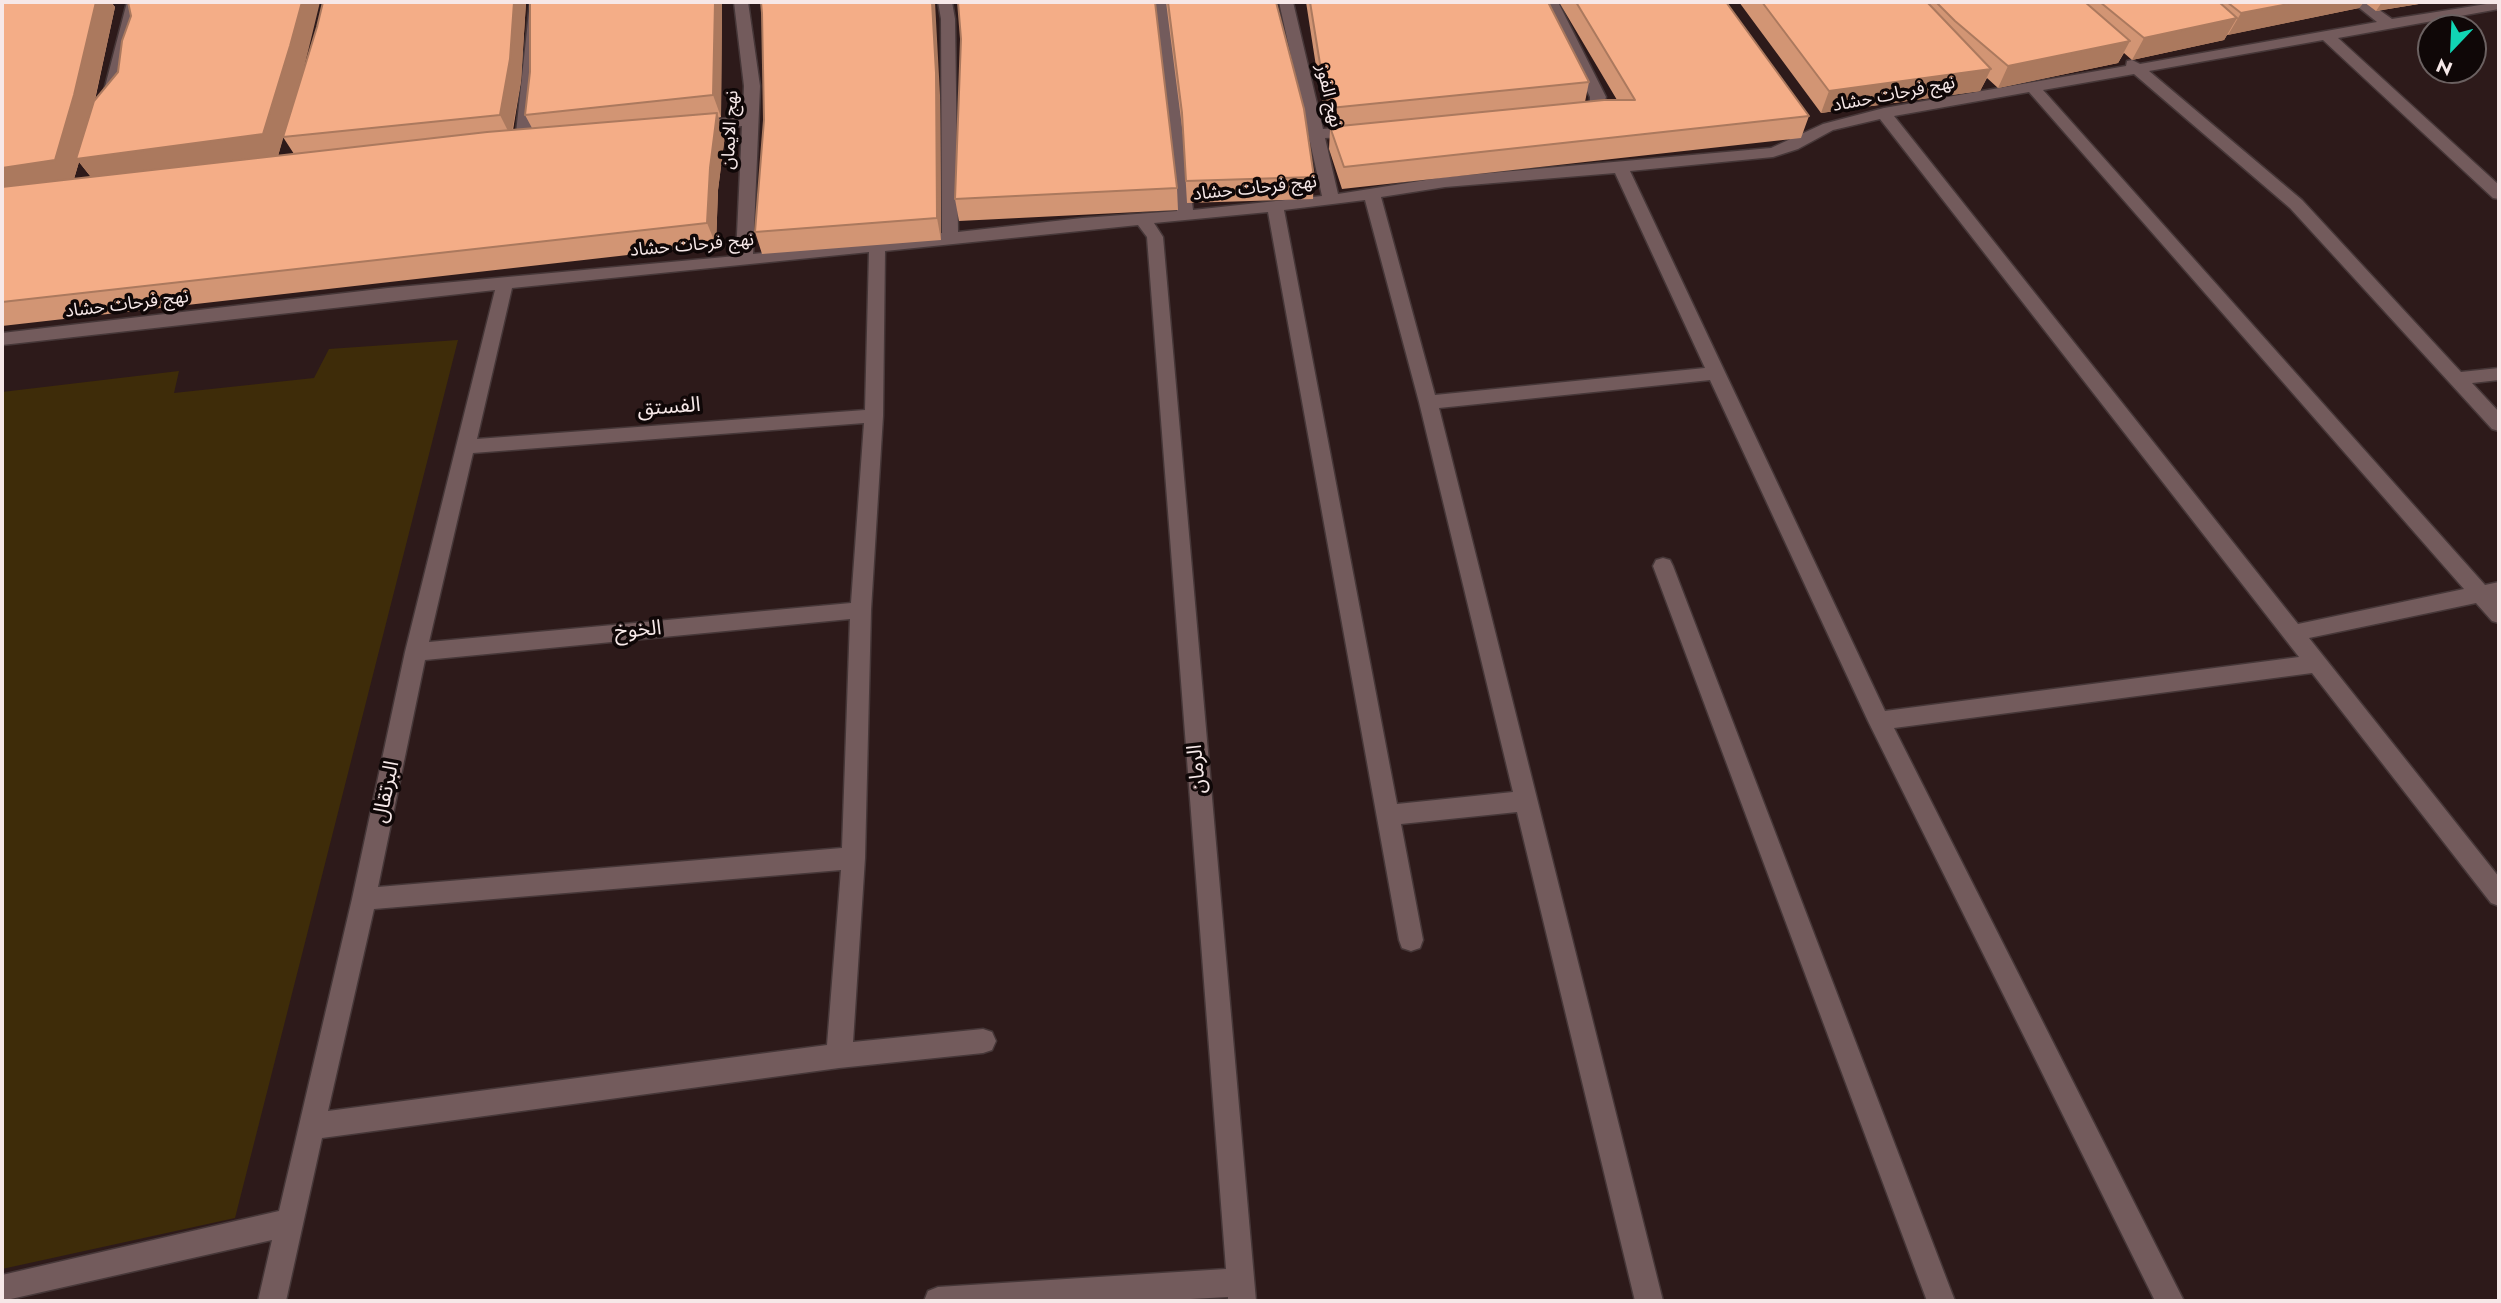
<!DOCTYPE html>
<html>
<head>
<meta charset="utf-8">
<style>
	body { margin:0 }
	#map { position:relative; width:2501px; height:1303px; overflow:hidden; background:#2d1a1a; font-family:Jost,sans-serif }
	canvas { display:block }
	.frame { position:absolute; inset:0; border:4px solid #f6e8e8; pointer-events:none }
	.north { position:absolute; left:2417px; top:14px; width:70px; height:70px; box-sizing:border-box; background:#0f0707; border:2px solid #6b6161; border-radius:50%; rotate:203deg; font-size:19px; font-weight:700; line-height:28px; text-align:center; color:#f6e8e8 }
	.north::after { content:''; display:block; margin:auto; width:24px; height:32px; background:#11d5b4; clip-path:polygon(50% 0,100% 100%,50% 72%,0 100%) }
</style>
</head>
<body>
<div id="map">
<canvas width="2501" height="1303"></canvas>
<div class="frame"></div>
<div class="north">N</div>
</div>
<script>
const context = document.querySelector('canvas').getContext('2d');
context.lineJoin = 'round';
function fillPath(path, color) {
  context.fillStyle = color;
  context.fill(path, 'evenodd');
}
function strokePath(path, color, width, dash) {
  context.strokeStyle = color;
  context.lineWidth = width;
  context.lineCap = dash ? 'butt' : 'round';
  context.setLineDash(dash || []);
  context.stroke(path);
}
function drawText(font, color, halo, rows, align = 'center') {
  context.font = font + ' Jost,"Noto Sans Arabic",sans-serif';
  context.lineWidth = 7;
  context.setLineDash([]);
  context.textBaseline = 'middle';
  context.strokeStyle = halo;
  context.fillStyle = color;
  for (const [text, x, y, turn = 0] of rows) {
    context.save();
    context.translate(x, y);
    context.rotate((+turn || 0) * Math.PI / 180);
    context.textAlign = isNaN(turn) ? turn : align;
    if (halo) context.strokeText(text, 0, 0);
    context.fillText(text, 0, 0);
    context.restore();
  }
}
const green = new Path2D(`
	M458 340 235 1218 2 1269V392L179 371 174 393 314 378 329 349Z`);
const minor = new Path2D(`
	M127 2H141L117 102 109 107 101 102Z
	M530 2H544L531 142 523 147 515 142Z
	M734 2H748L760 86 753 254 942 233 941 19 938 2H952L955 19 958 232 1082 218 1177 211 1153 2H1167L1193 210 1322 196 1279 2H1293L1323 129 1358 126 1366 131 1358 136 1325 138 1338 194 1445 177 1771 148 1823 124 1884 108 2126 66 2127 61 2132 60 2140 64 2377 22 2352 2H2368L2392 19 2499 2V9L2338 38 2499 185V199L2493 198 2323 40 2149 71 2302 200 2461 372 2499 368V380L2472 383 2499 412V431L2492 429 2290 208 2134 74 2043 90 2485 585 2499 582V598L2497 599 2499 601V623L2492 621 2476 603 2309 638 2499 877V906L2491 903 2312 673 1894 728 2184 1301H2155L1868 721 1710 380 1439 408 1663 1301H1635L1517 812 1401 824 1423 940 1420 948 1411 951 1402 948 1399 940 1268 212 1154 223 1163 237 1256 1301H1228V1297L1154 1301H924L928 1291 938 1287 1226 1269 1147 237 1138 225 885 251 883 416 871 610 865 858 853 1042 983 1029 992 1032 996 1041 992 1050 983 1053 839 1068 322 1138 286 1301H258L272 1240 2 1301V1275L279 1211 352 899 405 652 495 290 2 345V333L388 288 736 256 742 126 693 131 685 126 693 121 743 117 744 86ZM2029 92 2464 589 2298 624 1894 116ZM1880 119 2299 657 1885 711 1630 171 1773 157 1798 149 1833 130ZM1615 173 1705 368 1435 395 1381 197 1445 187ZM1365 200 1419 402 1513 792 1397 804 1284 210ZM869 252 865 410 477 439 512 288ZM864 423 851 603 429 642 473 453ZM850 619 842 848 378 887 425 660ZM841 870 827 1045 328 1111 374 909Z
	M1544 2H1558L1606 97 1602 110 1575 116 1567 111 1570 108 1590 104V97Z
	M1663 558 1670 560 1673 566 1955 1301H1927L1653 566 1656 560Z`);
const wall = new Path2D(`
	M2 2H111L115 7 95 100 304 68 294 102 317 27 323 2H526L521 81 513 130 532 128 525 115 530 72V2H722L721 117 718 118 725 135 718 190 716 245 2 326ZM283 137 294 154 278 156ZM79 162 91 177 74 179Z
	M1166 2H1276L1314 177 1313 199 1187 203 1183 135Z
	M1306 2H1548L1589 82 1585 102 1617 100 1559 2H1726L1809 116 1801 138 1342 189 1329 149 1330 130 1320 92Z
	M1739 2H2364L2359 8 2227 35 2224 40 2132 60 2124 53 2118 63 1998 88 1987 78 1980 91 1821 113Z
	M2364 2H2431L2376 11Z
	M940 95 941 240 762 254 755 232 764 120Z
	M1177 188 1178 210 959 221 955 199Z`);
const shadedWall = new Path2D(`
	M96 2H111L115 7 91 117 302 2H320L304 68 278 156 94 181 79 162 73 182 2 194V168Z
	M514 2H526L521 81 511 137 500 115Z
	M715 2H722L721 117 713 95Z
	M932 2H935L940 95 941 240 937 218Z
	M2299 2H2364L2359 8 2228 35 2241 13Z
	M2382 2H2431L2376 11Z
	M2237 18 2224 40 2132 60 2144 38Z
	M2130 41 2118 63 1998 88 2008 66Z
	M1991 69 1980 91 1821 113 1829 91Z
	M717 113 725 135 718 190 716 245 707 223 710 168Z`);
const building = new Path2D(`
	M2 2H96L74 95 55 160 2 168Z
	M128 2H302L290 46 263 134 76 159 94 101 118 72 122 41 131 16Z
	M323 2H514L510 59 500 115 283 137 317 27Z
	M530 2H715L713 95 525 115 530 72Z
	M761 2H932L936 73 937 218 755 232 764 120 762 13Z
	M958 2H1155L1177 188 955 199 961 39Z
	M1168 2H1276L1304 109 1314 177 1186 181 1182 113Z
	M1310 2H1548L1589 82 1330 108 1321 70Z
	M1576 2H1726L1809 116 1344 167 1330 127 1604 100H1635Z
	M1762 2H1927L1991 69 1829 91Z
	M1936 2H2085L2130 41 2008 66 1955 21Z
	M2100 2H2219L2237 18 2144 38Z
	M2227 2H2299L2241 13Z
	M717 113 710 168 707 223 2 302V187L487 132Z`);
const farStreetnames = [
	["نهج فرحات حشاد",1894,95,-11],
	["نهج الفوز",1328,96,77],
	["نهج الايمان",731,130,-87],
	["نهج فرحات حشاد",1255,189,-6],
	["نهج فرحات حشاد",692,246,-5],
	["نهج فرحات حشاد",127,305,-7]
];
const streetNames = [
	["الفستق",669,408,-4],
	["الخوخ",638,631,-5],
	["الرمان",1198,769,-95],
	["البرتقال",387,792,-78]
];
fillPath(green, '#3e2c09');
strokePath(minor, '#463738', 3);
fillPath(minor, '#735b5c');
fillPath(wall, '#d29574');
fillPath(shadedWall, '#ab795e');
fillPath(building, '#f4ad87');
strokePath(building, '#ab795e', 2);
drawText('18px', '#f6e8e8', '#0f0707', farStreetnames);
drawText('21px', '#f6e8e8', '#0f0707', streetNames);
</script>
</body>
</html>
